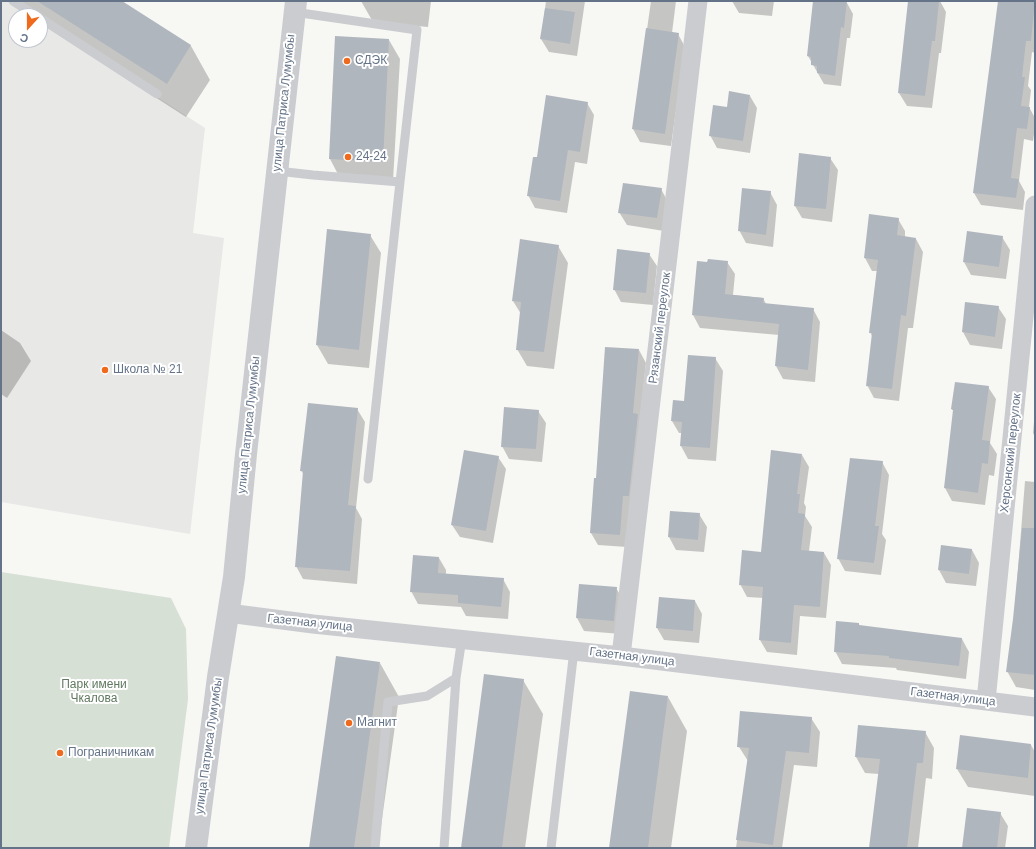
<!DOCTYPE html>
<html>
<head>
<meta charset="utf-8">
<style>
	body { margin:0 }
	#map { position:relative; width:1036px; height:849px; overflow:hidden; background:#f7f7f4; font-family:Arial,sans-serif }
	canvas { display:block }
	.frame { position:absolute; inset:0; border:2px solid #647387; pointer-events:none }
	.north { position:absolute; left:8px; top:8px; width:40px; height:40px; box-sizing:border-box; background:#fff; border:1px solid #c1c7cf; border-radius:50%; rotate:201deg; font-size:11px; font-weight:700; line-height:16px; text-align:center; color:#647387 }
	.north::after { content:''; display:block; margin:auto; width:14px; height:18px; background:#ef6a1c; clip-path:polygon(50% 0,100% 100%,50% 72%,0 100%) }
</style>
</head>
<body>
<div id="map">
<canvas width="1036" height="849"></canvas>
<div class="frame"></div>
<div class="north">С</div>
</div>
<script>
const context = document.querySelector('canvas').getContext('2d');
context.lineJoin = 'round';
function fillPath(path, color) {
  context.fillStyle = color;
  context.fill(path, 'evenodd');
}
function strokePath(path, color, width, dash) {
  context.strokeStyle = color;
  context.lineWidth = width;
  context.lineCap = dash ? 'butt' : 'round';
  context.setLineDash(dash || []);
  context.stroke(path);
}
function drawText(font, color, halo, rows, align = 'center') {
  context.font = font + ' Arial,sans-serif';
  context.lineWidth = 4;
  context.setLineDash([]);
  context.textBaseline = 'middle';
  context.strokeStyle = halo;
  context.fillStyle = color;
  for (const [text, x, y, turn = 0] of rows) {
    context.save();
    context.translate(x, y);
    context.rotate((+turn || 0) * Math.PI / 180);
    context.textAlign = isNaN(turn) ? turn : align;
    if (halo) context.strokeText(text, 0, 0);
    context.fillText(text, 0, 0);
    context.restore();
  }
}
const built = new Path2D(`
	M1 1H9L32 16H16V40H40V21L205 128 193 233 224 238 190 534 1 502Z`);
const green = new Path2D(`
	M1 572 171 598 186 629 188 699 169 848H1Z`);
const shadow = new Path2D(`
	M13 1H120L191 46 210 80 186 117 40 23V16Z
	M361 1H431L428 27 373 22Z
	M546 1H585L577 56 549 52 541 39Z
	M651 1H676L672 33 678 34 685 47 671 146 640 142 633 129Z
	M732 1H774L772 16 739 13Z
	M814 1 847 3 853 14 850 38H847L841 86 824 84 808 56Z
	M909 1H940L946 12 941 53H939L932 108 907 106 899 93Z
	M999 1H1035V53L1032 52 1028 86 1031 90 1029 107 1035 118V127L1033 141 1024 139 1019 181 1025 192 1023 210 981 205 974 193Z
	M389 40 400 59 393 181 340 178 330 159Z
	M750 96 757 108 750 153 717 148 710 135 727 108Z
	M587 103 594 115 587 164 575 162 567 213 535 208 528 195 537 158Z
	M830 158 838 170 832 222 802 218 795 206Z
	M661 189 668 202 664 231 627 225 619 212Z
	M770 192 777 205 773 247 746 243 739 230Z
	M898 219 905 231V237L916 239 923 252 913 328H908L899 401 874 398 867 385 873 338 870 332 877 271H872L865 258Z
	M328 230 370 235 381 253 369 368 328 364 317 345Z
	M1002 237 1010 250 1006 279 971 275 964 262Z
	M558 246 568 263 554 369 527 366 517 349 521 314 513 301Z
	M649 254 657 266 653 305 621 302 614 289Z
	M727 262 735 274 733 295 763 298 766 304 813 309 820 322 815 382 783 379 776 366 779 335 700 328 693 315Z
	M966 303 998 307 1006 319 1002 349 970 345 963 332Z
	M1 330 20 343 31 361 7 398 1 394Z
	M639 350 646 363 627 547 598 545 591 533 597 479Z
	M715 358 723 371 716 461 688 459 681 446 682 433H679L672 421Z
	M988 387 996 399 990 443 997 454 994 476 989 475 985 505 952 501 945 488 954 412 952 409Z
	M357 409 365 422 356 508 362 519 357 584 303 579 296 566 304 474 301 471Z
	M1035 410V437L1033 433Z
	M538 411 546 423 542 462 509 459 502 446Z
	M802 455 809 467 804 503 806 507 805 516 812 527 809 551 824 553 831 565 826 618 800 616 797 655 767 652 760 640 764 598 747 597 740 584 761 553Z
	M498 457 506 469 493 543 460 537 452 525Z
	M882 462 889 475 882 534 886 540 881 575 845 571 838 558Z
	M1025 481 1035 482V690L1016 687 1007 671 1014 619Z
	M699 514 707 527 704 552 676 550 669 537Z
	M972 550 979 563 976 586 946 583 939 570Z
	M439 558 446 570V574L503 579 510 592 508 619 466 616 461 607 418 604 411 591Z
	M616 588 624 601 621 634 584 631 577 618Z
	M695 601 702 614 699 643 664 640 657 628Z
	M859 624 860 627 962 639 969 652 966 679 897 670 896 668 842 664 835 651Z
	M380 663 399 697 378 848H310Z
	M523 680 543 714 525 848H462Z
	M668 697 687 731 671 848H610Z
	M811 718 820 732 817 767 794 765 782 848H736L748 761 739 747Z
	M925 732 934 748 932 779 926 778 918 848H870L879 774 865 773 856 757Z
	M1031 745 1035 752V796L968 787 957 769Z
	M1000 813 1008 826 1005 848H963Z`);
const building = new Path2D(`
	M37 1H122L191 45 167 84Z
	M813 1H847L844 28 841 27 835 76 817 73V66L811 65V57L807 56Z
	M908 1H939L935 41H932L925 96 898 93Z
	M998 1H1035L1031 41H1026L1022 77H1025L1021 106 1030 107 1027 129 1017 128 1011 178 1019 179 1016 198 973 193Z
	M545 8 575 12 570 44 540 39Z
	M646 28 679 33 665 134 632 129Z
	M335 36 389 39 383 162 329 159Z
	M729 91 750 95 743 141 709 136 713 105 727 107Z
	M546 95 588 102 580 152 568 150 560 201 527 196 533 157H537Z
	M799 153 831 157 826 209 794 206Z
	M623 183 662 188 657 218 618 213Z
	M742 188 771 191 766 235 738 231Z
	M869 214 899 218 897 235 916 238 906 316 901 315 892 389 866 386 872 333H869L878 260 864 258Z
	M327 229 371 234 359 350 316 345Z
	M967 231 1003 236 999 267 963 262Z
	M520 239 559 245 544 352 516 350 521 302 512 301Z
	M617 249 650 253 646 293 613 290Z
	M708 259 728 261 725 294 764 298 763 303 814 308 808 370 775 366 779 324 692 315 697 261 707 262Z
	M965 302 999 306 995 337 962 332Z
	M605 347 639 349 633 413 638 414 629 496H623L620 535 590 533 594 478H596Z
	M688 355 716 357 710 448 680 446 682 422 671 421 673 400 684 401Z
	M955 382 989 386 982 440 990 441 988 464 982 463 978 493 944 488 953 410 951 409Z
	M308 403 358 408 348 505 356 506 350 571 295 567 303 471H300Z
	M504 407 539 410 536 449 501 447Z
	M464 450 499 456 486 531 451 525Z
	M771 450 802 454 797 494H800L798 513 805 514 801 550 824 552 820 607 794 605 791 643 759 640 763 587 739 585 742 550 761 552Z
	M850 458 883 461 875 526H879L874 563 837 559Z
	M670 511 700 513 698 540 668 537Z
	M1022 528H1035V675L1006 672 1013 619Z
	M941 545 972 549 969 574 938 570Z
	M413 555 439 557 438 573 504 578 501 607 458 603V595L410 592Z
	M579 584 617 587 614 621 576 618Z
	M659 597 695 600 693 631 656 628Z
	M836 621 859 623V625L962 638 959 666 889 658V656L834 652Z
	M336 656 380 662 354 848H309Z
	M484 674 524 679 502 848H461Z
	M630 691 668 696 648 848H609Z
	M740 711 812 717 809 753 786 751 773 845 736 840 749 748 737 747Z
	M858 725 926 731 923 763H917L907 848H869L880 759 855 757Z
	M960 735 1031 744 1028 778 956 769Z
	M967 808 1001 812 997 848H962Z`);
const service = new Path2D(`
	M13 1 36 16
	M294 12 417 30 400 182
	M40 18 157 94
	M277 171 313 175 400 182 368 479
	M375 848 388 702 427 696 456 678
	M444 848 456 678 462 638
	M551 848 574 650`);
const minor = new Path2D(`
	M228 613 313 624 621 656 1035 707
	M621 656 698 1
	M986 701 1035 205`);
const tertiary = new Path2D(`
	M196 848 218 677 234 577 246 454 296 1`);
const markers = [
	[347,61,4,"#ef6a1c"],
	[348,157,4,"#ef6a1c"],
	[105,370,4,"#ef6a1c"],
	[349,723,4,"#ef6a1c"],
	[60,753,4,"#ef6a1c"]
];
const poiNames = [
	["СДЭК",355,61],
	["24-24",356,157],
	["Школа № 21",113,370],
	["Магнит",357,723],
	["Пограничникам",68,753]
];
const streetNames = [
	["улица Патриса Лумумбы",284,103,-84],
	["Рязанский переулок",660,328,-83],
	["улица Патриса Лумумбы",249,425,-84],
	["Херсонский переулок",1011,453,-84],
	["Газетная улица",310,623,6],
	["Газетная улица",632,657,7],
	["Газетная улица",953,697,7],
	["улица Патриса Лумумбы",209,746,-82]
];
const parkNames = [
	["Парк имени",94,685],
	["Чкалова",94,699]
];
fillPath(built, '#e8e8e7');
fillPath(green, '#d7e0d5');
fillPath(shadow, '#0003');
fillPath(building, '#b0b6bd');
strokePath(service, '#caccd0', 9);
strokePath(minor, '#caccd0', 19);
strokePath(tertiary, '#caccd0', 22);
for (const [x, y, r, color] of markers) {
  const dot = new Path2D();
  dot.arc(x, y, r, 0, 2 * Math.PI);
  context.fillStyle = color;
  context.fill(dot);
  strokePath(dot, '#fff', 1.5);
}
drawText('12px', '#647387', '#fff', poiNames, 'left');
drawText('12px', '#647387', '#fff', streetNames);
drawText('12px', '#617960', '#fff', parkNames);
</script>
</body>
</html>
